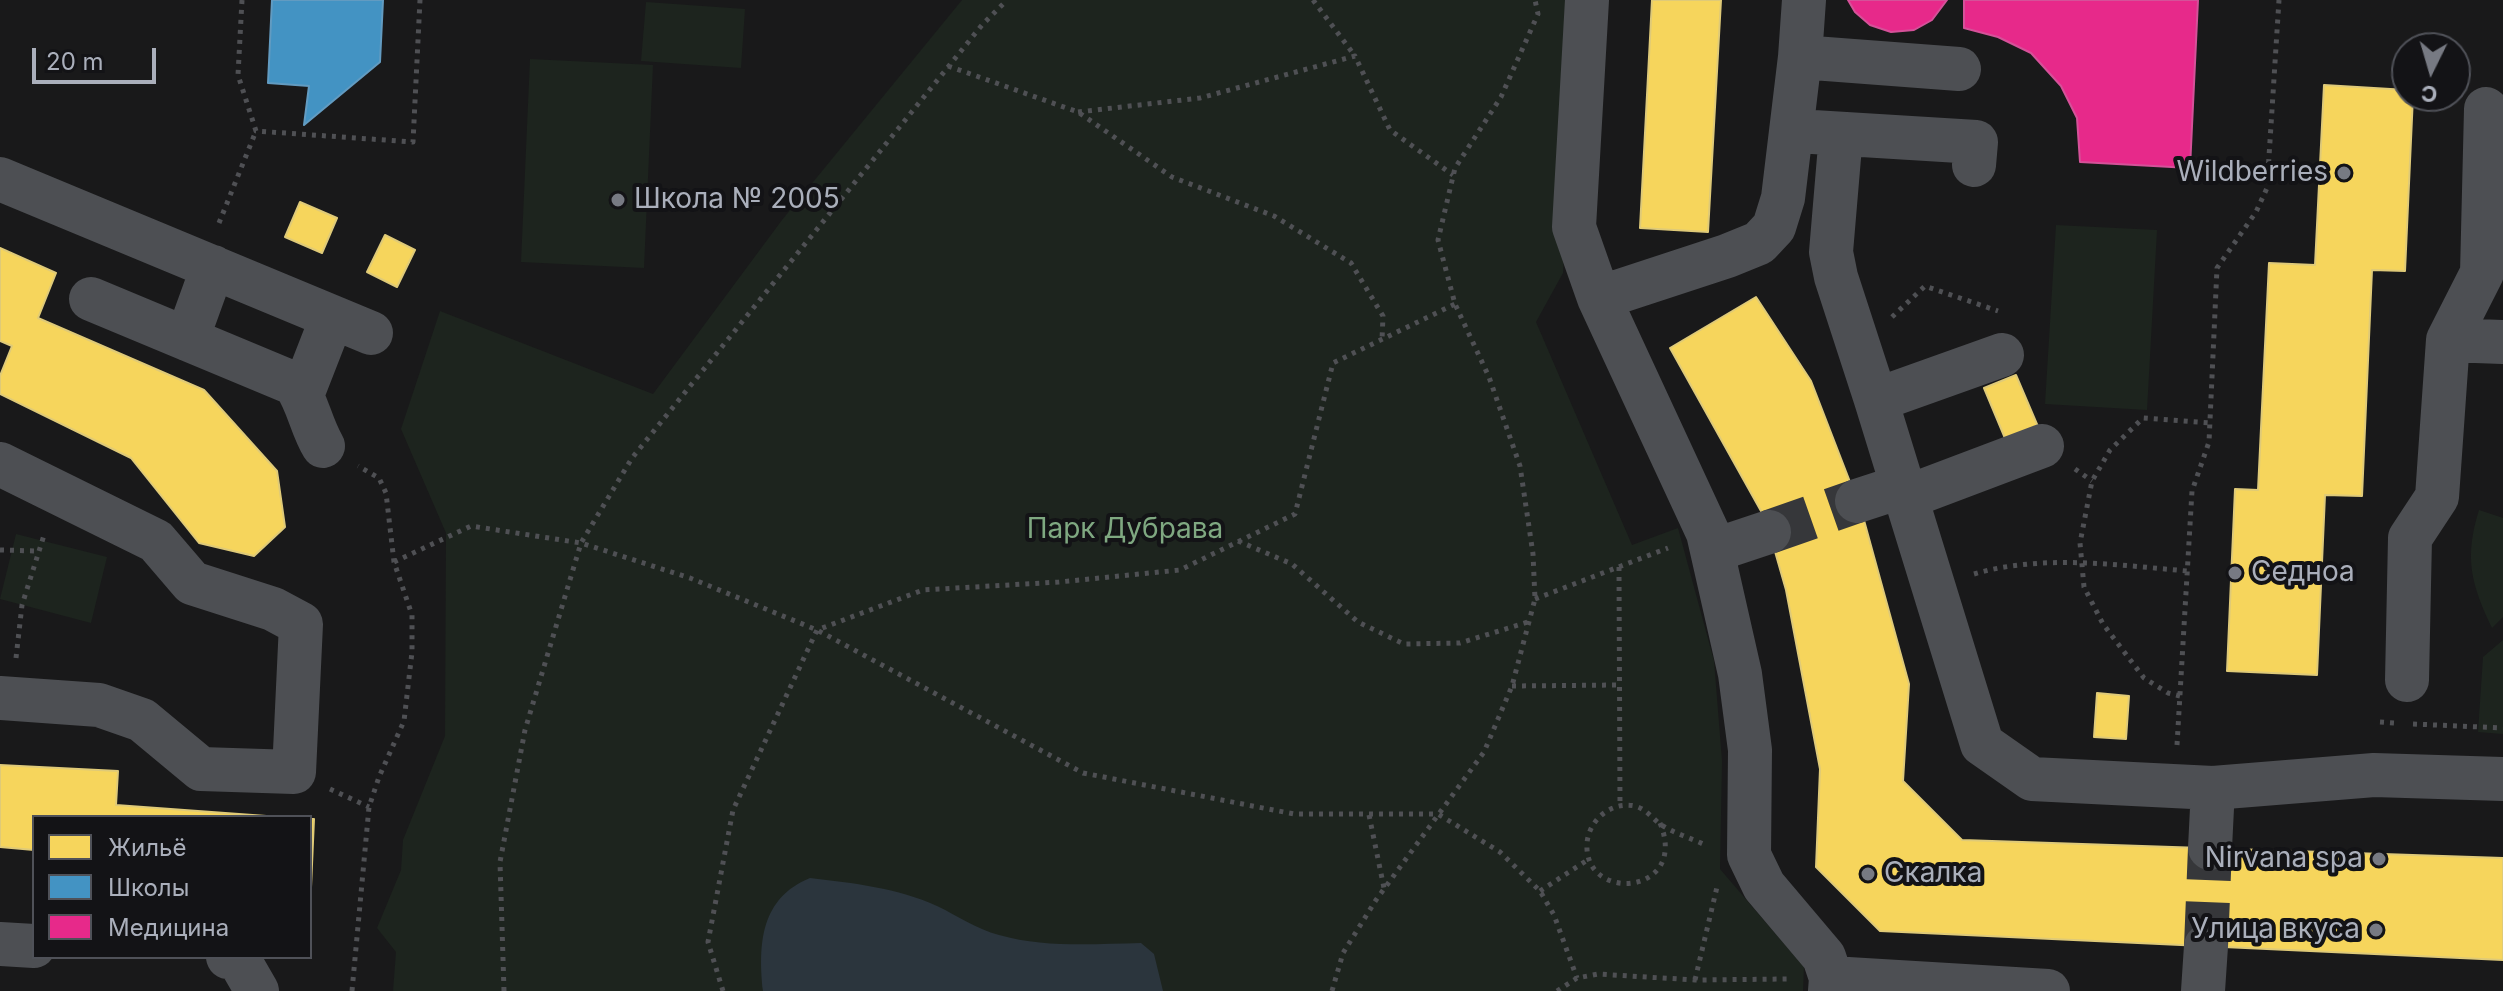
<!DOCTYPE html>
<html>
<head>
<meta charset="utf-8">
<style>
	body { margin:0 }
	#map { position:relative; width:2503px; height:991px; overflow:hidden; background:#19191a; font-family:Inter,sans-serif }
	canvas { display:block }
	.legend { position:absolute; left:32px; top:815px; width:280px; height:144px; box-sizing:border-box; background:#131316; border:2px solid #4f5158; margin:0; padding:10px 14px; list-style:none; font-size:24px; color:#aaafbb }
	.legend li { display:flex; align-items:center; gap:16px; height:40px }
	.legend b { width:40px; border:2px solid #4f5158 }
	.north { position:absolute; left:2391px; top:32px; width:80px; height:80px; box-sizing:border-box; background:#131316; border:2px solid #4f5158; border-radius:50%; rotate:185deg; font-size:22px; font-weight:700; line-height:32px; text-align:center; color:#aaafbb }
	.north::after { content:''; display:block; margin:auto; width:28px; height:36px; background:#777a83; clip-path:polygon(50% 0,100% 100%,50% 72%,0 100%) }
	.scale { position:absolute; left:32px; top:48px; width:124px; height:36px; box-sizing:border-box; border:4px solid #aaafbb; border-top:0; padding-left:10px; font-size:24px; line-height:28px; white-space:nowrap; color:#aaafbb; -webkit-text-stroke:6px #131316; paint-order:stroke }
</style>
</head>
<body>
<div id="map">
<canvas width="2503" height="991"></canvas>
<ul class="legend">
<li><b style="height:22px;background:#f6d55c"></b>Жильё</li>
<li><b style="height:22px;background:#4393c3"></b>Школы</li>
<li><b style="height:22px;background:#e7298a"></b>Медицина</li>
</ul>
<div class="north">С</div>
<div class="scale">20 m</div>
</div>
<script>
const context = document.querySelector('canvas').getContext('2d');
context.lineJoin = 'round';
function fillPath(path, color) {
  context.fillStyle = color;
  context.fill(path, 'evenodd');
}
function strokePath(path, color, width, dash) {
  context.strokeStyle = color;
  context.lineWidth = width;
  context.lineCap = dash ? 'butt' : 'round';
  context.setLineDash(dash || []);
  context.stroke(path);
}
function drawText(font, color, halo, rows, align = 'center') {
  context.font = font + ' Inter,sans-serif';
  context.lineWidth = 8;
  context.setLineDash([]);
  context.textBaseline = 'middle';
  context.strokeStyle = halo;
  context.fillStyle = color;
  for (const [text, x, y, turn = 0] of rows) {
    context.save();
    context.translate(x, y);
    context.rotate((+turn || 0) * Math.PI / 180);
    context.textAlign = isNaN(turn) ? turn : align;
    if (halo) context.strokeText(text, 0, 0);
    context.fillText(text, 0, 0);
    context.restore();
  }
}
const green = new Path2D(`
	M962 0H1578L1563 273 1536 322 1632 545 1678 528 1714 661 1722 761 1720 869 1804 967 1803 991H393L396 952 377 928 401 870 403 840 445 736 446 533 401 429 440 311 653 394 782 220Z
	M646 2 745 9 741 68 641 61Z
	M530 59 653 65 644 268 521 262Z
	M2056 225 2157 230 2147 410 2045 404Z
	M2479 510 2503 518V617L2492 628C2471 584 2464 558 2479 510Z
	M16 534 107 557 91 623 0 599Z
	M2503 640V734L2478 732 2483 657Z`);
const water = new Path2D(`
	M810 878C853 883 898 888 937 906 958 916 976 929 999 935 1045 948 1094 944 1141 943L1154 954 1163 991H763C758 943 761 898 810 878Z`);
const homes = new Path2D(`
	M1652 0H1721L1708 232 1640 228Z
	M2324 85 2407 90V96H2413L2405 271 2372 270 2362 496 2325 495 2317 675 2227 671 2235 489 2258 490 2269 263 2315 265Z
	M300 202 337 218 322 253 285 237Z
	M385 235 415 250 397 287 367 272Z
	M0 248 56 273 38 318 204 390 277 471 285 527 254 556 199 543 131 458 0 394V376L12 346 0 341Z
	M1756 297 1811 381 1862 513 1909 684 1903 781 1962 840 2503 858V960L1880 931 1816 867 1820 769 1786 590 1766 520 1670 348Z
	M2016 375 2039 429 2007 443 1984 388Z
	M2097 693 2129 696 2126 739 2094 737Z
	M0 765 118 771 116 805 280 817H34V850L0 847Z
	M310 819H314L310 910Z`);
const schools = new Path2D(`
	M272 0H383L380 62 304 125 309 86 268 83Z`);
const health = new Path2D(`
	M1848 0H1947L1932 20 1914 30 1891 32 1870 25 1855 12Z
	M1964 0H2198L2190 168 2080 162 2077 118 2061 86 2031 53 1998 37 1964 28Z`);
const minorTunnel = new Path2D(`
	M1769 532 1857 501
	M2206 946 2210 848`);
const path = new Path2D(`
	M242 0 238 75 256 131 413 142 420 0
	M1313 0 1355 56
	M948 66 1078 112 1172 177 1274 216 1351 263 1383 316 1382 340
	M1078 112 1200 98 1355 56 1390 130 1453 175
	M219 223 256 131
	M1892 317 1925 286 1998 311
	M2075 469 2092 481
	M1238 541 1292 564 1358 622 1404 644 1460 643 1528 622
	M0 550 38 551
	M394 562 471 526 581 543 690 578 817 630 1083 773 1294 814H1438L1500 852 1540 891 1554 915 1577 978
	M1619 567 1620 806
	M1974 574C2042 554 2117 565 2187 571
	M1535 599 1668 548
	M16 658 22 605 45 532
	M1512 686 1619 685
	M2180 696 2168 693 2144 678 2103 624 2084 587 2080 543 2092 481 2110 450 2143 418 2210 423
	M2380 722 2395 723
	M2413 724 2503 728
	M2177 745 2192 491 2209 442 2217 268 2256 212 2267 188 2279 0
	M330 789 369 807
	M1369 815 1384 888
	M1660 823C1690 895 1583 904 1587 843 1589 820 1611 801 1635 806 1646 809 1652 818 1660 824 1673 833 1691 838 1705 845
	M1540 891 1589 859
	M1695 980 1717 887
	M352 991 369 807 379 777 404 721 412 652V615L394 562 386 493 379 478 358 466
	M504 991 500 862 525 730 581 543 632 458 982 25 1007 0
	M723 991 708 942 733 810 817 630 923 590 1059 582 1180 570 1295 514 1333 363 1455 304
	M1332 991 1343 953 1376 900 1484 752 1512 686 1535 599 1533 554 1520 466 1489 377 1455 304 1438 240 1455 168 1501 97 1538 14 1535 0
	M1557 991 1577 978 1598 974 1695 980 1788 979`);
const minor = new Path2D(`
	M1587 0 1574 227 1599 298
	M1804 0 1800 57 1783 198 1774 227 1759 243 1727 256 1599 298 1708 533 1740 674 1750 750 1749 855 1764 886 1824 957 1831 978 1830 991
	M1800 57 1959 69
	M1813 132 1976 142 1974 165
	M1841 134 1831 252 1836 277 1876 400 1982 744 2032 779 2213 788 2374 775 2503 779
	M0 179 371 333
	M91 299 295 384C308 403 311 426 323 446
	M187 339 213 267
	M2448 340 2503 342
	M302 395 332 318
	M1876 400 2002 355
	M0 464 156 541 192 583 273 609 301 624 294 772 201 769 142 720 99 705 0 698
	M1907 497 2042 446
	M1857 501 1903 486
	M1712 551 1769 532
	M2407 680 2410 538 2437 497 2448 340 2482 273 2486 109
	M2210 848 2213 788
	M0 944 34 946
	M228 957 238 958 257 991
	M1831 978 2048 991
	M2203 991 2206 946`);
const markers = [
	[2344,173,8,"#777a83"],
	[618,200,8,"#777a83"],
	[2235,573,8,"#777a83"],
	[2379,859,8,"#777a83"],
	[1868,874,8,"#777a83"],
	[2376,930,8,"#777a83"]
];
const poiNames = [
	["Wildberries",2328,173],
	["Школа № 2005",634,200,"left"],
	["Седноа",2251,573,"left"],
	["Nirvana spa",2363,859],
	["Скалка",1884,874,"left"],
	["Улица вкуса",2360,930]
];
const parkNames = [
	["Парк Дубрава",1125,530]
];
fillPath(green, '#1d241e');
fillPath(water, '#2b353d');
fillPath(homes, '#f6d55c');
strokePath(homes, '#dfca78', 2);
fillPath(schools, '#4393c3');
strokePath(schools, '#629bc1', 2);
fillPath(health, '#e7298a');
strokePath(health, '#d55199', 2);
strokePath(minorTunnel, '#36373a', 44, [44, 22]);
strokePath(path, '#4f5054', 5, [4, 6]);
strokePath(minor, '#4d4f53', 44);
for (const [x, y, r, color] of markers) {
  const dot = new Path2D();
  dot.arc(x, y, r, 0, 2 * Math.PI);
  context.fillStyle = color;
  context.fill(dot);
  strokePath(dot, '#131316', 3);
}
drawText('28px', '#aaafbb', '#131316', poiNames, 'right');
drawText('28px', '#7fa881', '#131316', parkNames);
</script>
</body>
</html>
